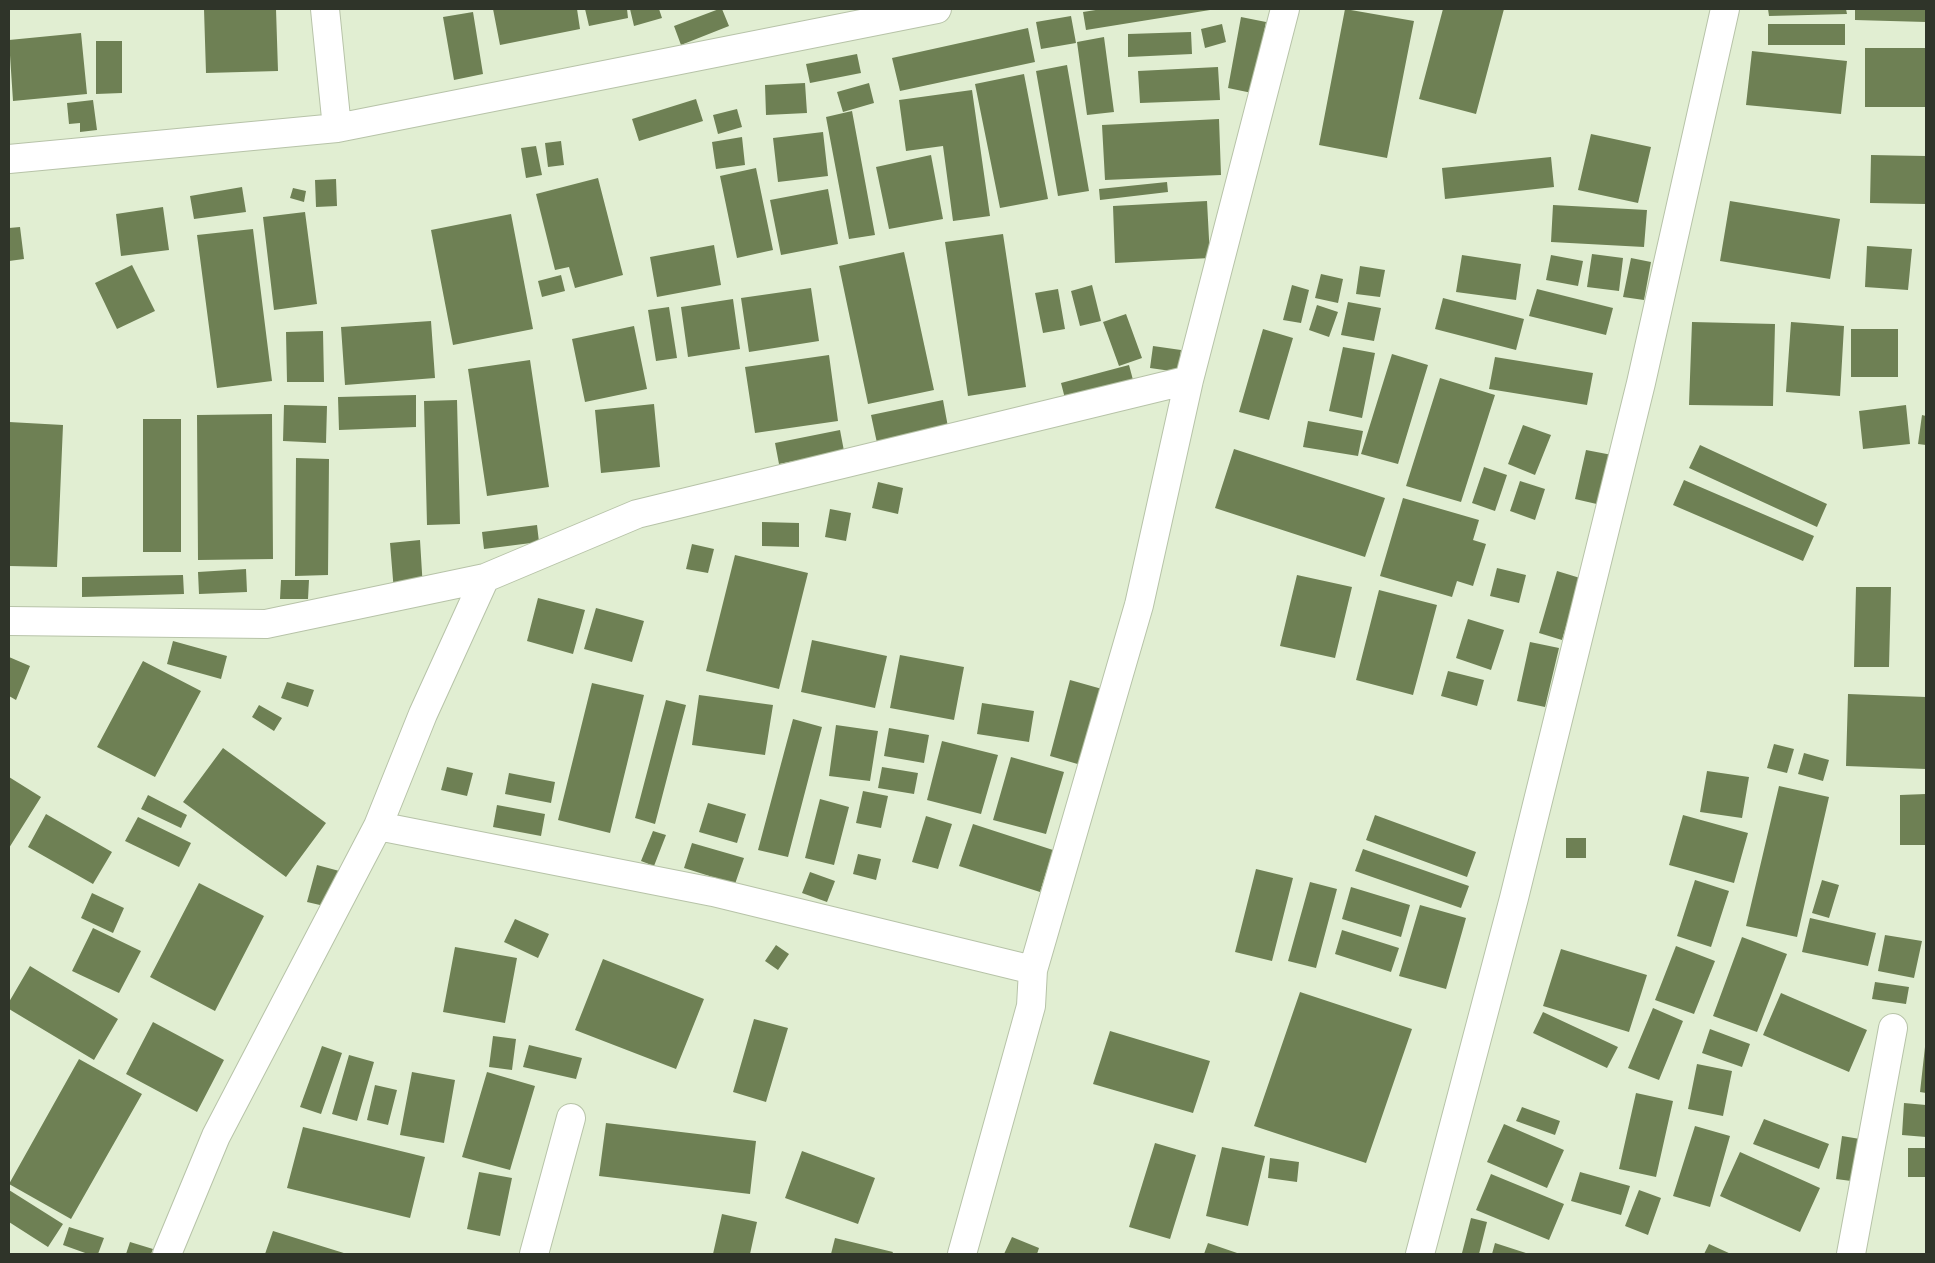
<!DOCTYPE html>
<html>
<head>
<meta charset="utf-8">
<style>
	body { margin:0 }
	#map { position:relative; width:1935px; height:1263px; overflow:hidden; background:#e1eed2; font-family:Commissioner,sans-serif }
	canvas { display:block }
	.frame { position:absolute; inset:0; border:10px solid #2f3429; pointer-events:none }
</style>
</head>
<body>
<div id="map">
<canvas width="1935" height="1263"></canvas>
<div class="frame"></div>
</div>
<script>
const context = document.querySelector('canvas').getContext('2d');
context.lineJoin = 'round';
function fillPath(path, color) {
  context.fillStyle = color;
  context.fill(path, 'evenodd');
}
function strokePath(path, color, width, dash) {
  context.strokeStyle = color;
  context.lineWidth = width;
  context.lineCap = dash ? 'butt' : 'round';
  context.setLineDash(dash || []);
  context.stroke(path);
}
const building = new Path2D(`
	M204 9H276L278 71 206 73Z
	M493 9H577L580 29 500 45Z
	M585 9H627L628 18 589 26Z
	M630 9H659L662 18 634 26Z
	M719 9H722L729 26 681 45 674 26Z
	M1102 9H1210V10L1086 30 1083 12Z
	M1345 9 1414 21 1387 158 1319 145Z
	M1443 9H1504L1476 114 1419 99Z
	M1768 9H1846L1847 14 1769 16Z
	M1855 9H1926V22L1855 20Z
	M473 12 483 74 454 80 443 17Z
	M1071 16 1076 43 1041 49 1036 22Z
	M1241 17 1266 22 1252 93 1228 88Z
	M1222 24 1226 42 1205 48 1201 29Z
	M1768 24H1845V45H1768Z
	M1028 28 1035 62 900 91 892 58Z
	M1191 32 1192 54 1128 57V34Z
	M81 33 87 94 13 101 9 40Z
	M1104 37 1114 112 1087 115 1077 42Z
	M96 41H122V93L96 94Z
	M1865 48H1926V107H1865Z
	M1752 51 1847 61 1841 114 1746 105Z
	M857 54 861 73 810 83 806 64Z
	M1067 65 1089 191 1058 196 1036 71Z
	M1218 67 1220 100 1140 103 1138 71Z
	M1024 74 1048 199 1000 208 975 84Z
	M805 83 807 113 766 115 765 85Z
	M869 83 874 103 843 112 837 92Z
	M972 90 990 216 953 221 943 146 906 151 899 100Z
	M696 99 703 121 639 141 632 119Z
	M93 100 97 130 80 132V123L69 124 67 103Z
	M737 109 742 127 718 134 713 115Z
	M852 111 875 235 849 239 826 117Z
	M1219 119 1221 175 1105 180 1102 125Z
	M823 132 828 176 778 182 773 138Z
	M1591 134 1651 147 1638 203 1578 190Z
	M742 137 745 165 716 169 712 142Z
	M561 141 564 165 548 167 545 143Z
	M536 146 542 175 526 178 521 148Z
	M931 155 943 219 889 229 876 167Z
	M1871 155 1926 156V204L1870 203Z
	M1551 157 1554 187 1445 199 1442 168Z
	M756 168 773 250 737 258 720 176Z
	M598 178 623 275 575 288 569 267 555 270 536 194Z
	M336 179 337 206 316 207 315 180Z
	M1167 182 1168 192 1100 200 1099 189Z
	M242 187 246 212 194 219 190 196Z
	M293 188 306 191 304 202 290 198Z
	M828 189 838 244 781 255 770 200Z
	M1207 201 1210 258 1115 263 1113 206Z
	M1730 201 1840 219 1830 279 1720 261Z
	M1553 205 1647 210 1644 247 1551 242Z
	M163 207 169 250 121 256 116 214Z
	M305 212 317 304 274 310 263 217Z
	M511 214 533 329 453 345 431 230Z
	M20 227 24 259 9 261V228Z
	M253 229 272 381 217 388 197 235Z
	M1003 234 1026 387 968 396 945 242Z
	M714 245 721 285 657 297 650 257Z
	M1867 246 1912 249 1908 290 1865 287Z
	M904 252 934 390 868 404 839 266Z
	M1592 254 1623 258 1619 291 1587 287Z
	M1462 255 1521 264 1516 300 1456 292Z
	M1551 255 1583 261 1578 286 1546 280Z
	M1631 258 1651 262 1644 300 1623 297Z
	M132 265 155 311 117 329 95 283Z
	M1360 266 1385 270 1380 297 1356 294Z
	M1321 274 1343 279 1338 303 1315 298Z
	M561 275 565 291 542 297 538 281Z
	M1092 285 1101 321 1080 326 1071 291Z
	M1292 285 1309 290 1301 323 1283 320Z
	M811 288 819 341 749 352 741 298Z
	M1058 289 1065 329 1043 333 1035 293Z
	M1537 289 1613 308 1606 335 1529 316Z
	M1443 298 1524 319 1516 350 1435 329Z
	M733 299 740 349 688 357 681 307Z
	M1348 302 1381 308 1374 341 1341 335Z
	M1317 305 1338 312 1329 337 1309 330Z
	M669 307 677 358 656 361 648 310Z
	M1126 314 1142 358 1119 366 1103 322Z
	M431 321 435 378 345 385 341 327Z
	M1692 322 1775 324 1773 406 1689 405Z
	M1791 322 1844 326 1840 396 1786 392Z
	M634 326 647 389 585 402 572 339Z
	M1263 329 1293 338 1269 420 1239 412Z
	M1851 329H1898V377H1851Z
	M323 331 324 382H287L286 332Z
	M1153 346 1181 350 1178 372 1150 368Z
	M1343 347 1375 353 1362 418 1329 411Z
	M1392 354 1428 365 1398 464 1361 454Z
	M829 355 838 421 755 433 745 367Z
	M1495 357 1593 373 1587 405 1489 389Z
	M530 360 549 487 487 496 468 369Z
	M1129 365 1136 391 1068 410 1061 383Z
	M1440 378 1495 395 1461 502 1406 486Z
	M416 395V427L339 430 338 397Z
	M457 400 460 524 427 525 424 401Z
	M943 400 948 427 877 443 871 415Z
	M654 404 660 467 601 473 595 410Z
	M284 405 327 406 326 443 283 441Z
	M1906 405 1910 444 1863 449 1859 411Z
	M272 414 273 559 198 560 197 415Z
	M1922 415 1926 416V445L1918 444Z
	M143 419H181V552H143Z
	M1308 421 1363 431 1358 456 1303 447Z
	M9 422 63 425 57 567 9 566Z
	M1523 425 1551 435 1535 475 1508 464Z
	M840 430 844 451 779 464 775 443Z
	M1700 445 1827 504 1817 527 1689 468Z
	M1234 449 1385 498 1365 557 1215 508Z
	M1586 450 1612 455 1601 505 1575 499Z
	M296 458 329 459 328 575 295 576Z
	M1484 467 1507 475 1495 511 1472 503Z
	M1684 480 1814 536 1803 561 1673 505Z
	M1520 481 1545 489 1535 520 1510 511Z
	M878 482 903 488 898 514 872 508Z
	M1403 498 1479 520 1473 540 1486 544 1473 586 1457 581 1452 597 1380 576Z
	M830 509 851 513 846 541 825 537Z
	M762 522 799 523V547L762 546Z
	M537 525 539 542 484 549 482 532Z
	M420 540 423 589 394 592 390 543Z
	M692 544 714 549 708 573 686 569Z
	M735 555 808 573 779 689 706 671Z
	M1497 568 1526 575 1519 603 1490 596Z
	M246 569 247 592 199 594 198 572Z
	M1557 571 1580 578 1562 640 1539 633Z
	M183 575 184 594 82 597V577Z
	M1297 575 1352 587 1335 658 1280 646Z
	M281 580H309L308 599H280Z
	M1856 587H1891L1889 667H1854Z
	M1379 590 1437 605 1413 695 1356 680Z
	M538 598 585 610 573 654 527 641Z
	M596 608 644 621 632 662 584 649Z
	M1468 619 1504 630 1491 670 1456 658Z
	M812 640 887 656 875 708 801 692Z
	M173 641 227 656 221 679 167 664Z
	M1530 642 1559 648 1545 707 1517 701Z
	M900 655 964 667 954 720 890 708Z
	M9 657 30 666 16 700 9 696Z
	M143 661 201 691 155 777 97 747Z
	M1448 671 1484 680 1477 706 1441 696Z
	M1070 680 1102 689 1081 765 1050 756Z
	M287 682 314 690 308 707 281 698Z
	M592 683 644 695 610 833 558 820Z
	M1848 694 1926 697V769L1846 766Z
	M699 695 773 705 765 755 692 745Z
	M666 700 686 705 655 824 635 818Z
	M982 703 1034 711 1029 742 977 734Z
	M259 705 282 718 274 731 252 717Z
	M793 719 822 727 788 857 758 850Z
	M836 725 878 731 870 781 829 776Z
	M889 728 929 735 924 763 884 756Z
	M942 741 998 755 981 814 927 800Z
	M1774 744 1794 749 1787 773 1767 768Z
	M223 748 326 823 286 877 183 802Z
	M1804 753 1829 760 1823 781 1798 774Z
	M1011 757 1064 772 1046 834 993 820Z
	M447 767 473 773 467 796 441 790Z
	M882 767 918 773 914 794 878 788Z
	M1707 771 1749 777 1742 818 1700 812Z
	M509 773 555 782 551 803 505 794Z
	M9 777 41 797 9 848Z
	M1779 786 1829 797 1797 937 1746 926Z
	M863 791 888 796 881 828 856 823Z
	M1926 794V845H1900V795Z
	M148 795 187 815 181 828 141 809Z
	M820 799 849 807 834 865 805 858Z
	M708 803 746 814 737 843 699 832Z
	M497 805 545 814 541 836 493 827Z
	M46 814 112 852 93 884 28 847Z
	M1375 815 1476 852 1467 877 1366 840Z
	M1683 815 1748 833 1734 883 1669 865Z
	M926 816 952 824 938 869 912 862Z
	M138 817 191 843 179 867 125 841Z
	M973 824 1053 850 1040 892 959 866Z
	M653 831 666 835 654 866 641 861Z
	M1566 838H1586V858H1566Z
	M692 843 744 858 735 884 684 868Z
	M1363 849 1469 886 1461 908 1355 871Z
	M858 854 881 859 876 880 853 874Z
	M317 865 343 872 333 908 307 902Z
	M1256 869 1293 878 1272 961 1235 952Z
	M810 872 835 881 827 902 802 893Z
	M1695 880 1729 891 1711 947 1677 936Z
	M1822 880 1839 885 1829 918 1812 913Z
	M1310 882 1337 889 1316 968 1288 961Z
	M199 883 264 916 215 1011 150 977Z
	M1351 887 1410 905 1401 937 1342 919Z
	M92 893 124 908 113 933 81 918Z
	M1420 905 1466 918 1446 989 1399 976Z
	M1810 918 1876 933 1868 966 1802 952Z
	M515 919 549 934 538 958 504 942Z
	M93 928 141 951 119 993 72 971Z
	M1342 930 1399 948 1391 972 1335 954Z
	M1885 935 1922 941 1914 978 1878 971Z
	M1742 937 1787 954 1757 1032 1713 1016Z
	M776 945 789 954 778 970 765 961Z
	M1676 946 1715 961 1694 1014 1655 1000Z
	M455 947 517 958 505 1023 443 1012Z
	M1561 949 1647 975 1629 1032 1543 1006Z
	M603 959 704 999 676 1069 575 1030Z
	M30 966 118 1019 94 1060 9 1009V1002Z
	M1875 982 1909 987 1906 1004 1872 999Z
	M1300 992 1412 1029 1366 1163 1254 1126Z
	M1781 993 1867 1030 1849 1072 1763 1035Z
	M1653 1008 1683 1021 1659 1080 1628 1068Z
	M1543 1012 1618 1047 1607 1068 1533 1033Z
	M754 1019 788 1028 766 1102 733 1092Z
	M153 1022 224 1060 197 1112 126 1074Z
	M1710 1029 1750 1044 1742 1067 1702 1053Z
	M1110 1031 1210 1061 1193 1113 1093 1084Z
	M493 1036 516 1039 512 1070 489 1067Z
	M529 1045 582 1058 576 1079 523 1067Z
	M322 1046 342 1053 321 1114 300 1107Z
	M1925 1047 1926 1048V1093L1920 1092Z
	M349 1055 374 1062 357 1121 332 1114Z
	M79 1059 142 1094 71 1219 9 1184Z
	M1697 1064 1732 1071 1723 1116 1688 1109Z
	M412 1072 455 1080 444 1143 400 1135Z
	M487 1072 535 1086 510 1170 462 1157Z
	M375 1085 397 1090 388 1125 367 1120Z
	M1636 1093 1673 1101 1656 1177 1619 1169Z
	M1904 1103 1926 1105V1137L1902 1135Z
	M1522 1107 1560 1121 1555 1135 1516 1121Z
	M1764 1119 1829 1144 1819 1169 1753 1144Z
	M606 1123 756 1141 750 1194 599 1176Z
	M1504 1124 1564 1150 1547 1188 1487 1162Z
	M1695 1126 1730 1136 1710 1207 1673 1196Z
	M303 1127 425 1157 410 1218 287 1188Z
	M1842 1136 1866 1140 1859 1182 1836 1179Z
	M1155 1143 1196 1155 1170 1239 1129 1227Z
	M1222 1147 1265 1156 1248 1226 1206 1216Z
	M1908 1148H1926V1177H1908Z
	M802 1151 875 1178 858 1224 785 1198Z
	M1740 1152 1820 1188 1800 1232 1720 1196Z
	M1270 1158 1299 1162 1297 1182 1268 1178Z
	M479 1172 512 1178 500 1236 467 1229Z
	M1580 1172 1630 1186 1621 1215 1571 1201Z
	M1491 1174 1564 1204 1549 1240 1476 1210Z
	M9 1190 63 1224 48 1247 9 1222Z
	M1639 1190 1661 1198 1648 1235 1625 1226Z
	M722 1214 757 1222 750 1254H713Z
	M1471 1218 1487 1222 1479 1254 1462 1253Z
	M69 1227 104 1238 98 1254H88L63 1245Z
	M273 1231 347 1254H265Z
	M1012 1237 1039 1248 1037 1254H1004Z
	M835 1238 893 1252 892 1254H831Z
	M130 1242 153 1249 151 1254H126Z
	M1208 1243 1240 1254H1204Z
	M1495 1243 1529 1254H1492Z
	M1709 1244 1731 1254H1704Z`);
const minor = new Path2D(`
	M325 9 337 128
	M9 159 337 128 937 9
	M9 621 266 624 485 578 637 514 1189 380
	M378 826 713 892 1033 970
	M167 1254 216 1136 378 826 423 714 485 578
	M534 1254 571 1118
	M962 1254 1031 1006 1033 970 1139 605 1189 380 1285 9
	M1420 1254 1514 898 1641 383 1725 9
	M1851 1254 1893 1028`);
fillPath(building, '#6e8054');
strokePath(minor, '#b7c3a8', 30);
strokePath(minor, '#fff', 28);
</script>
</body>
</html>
